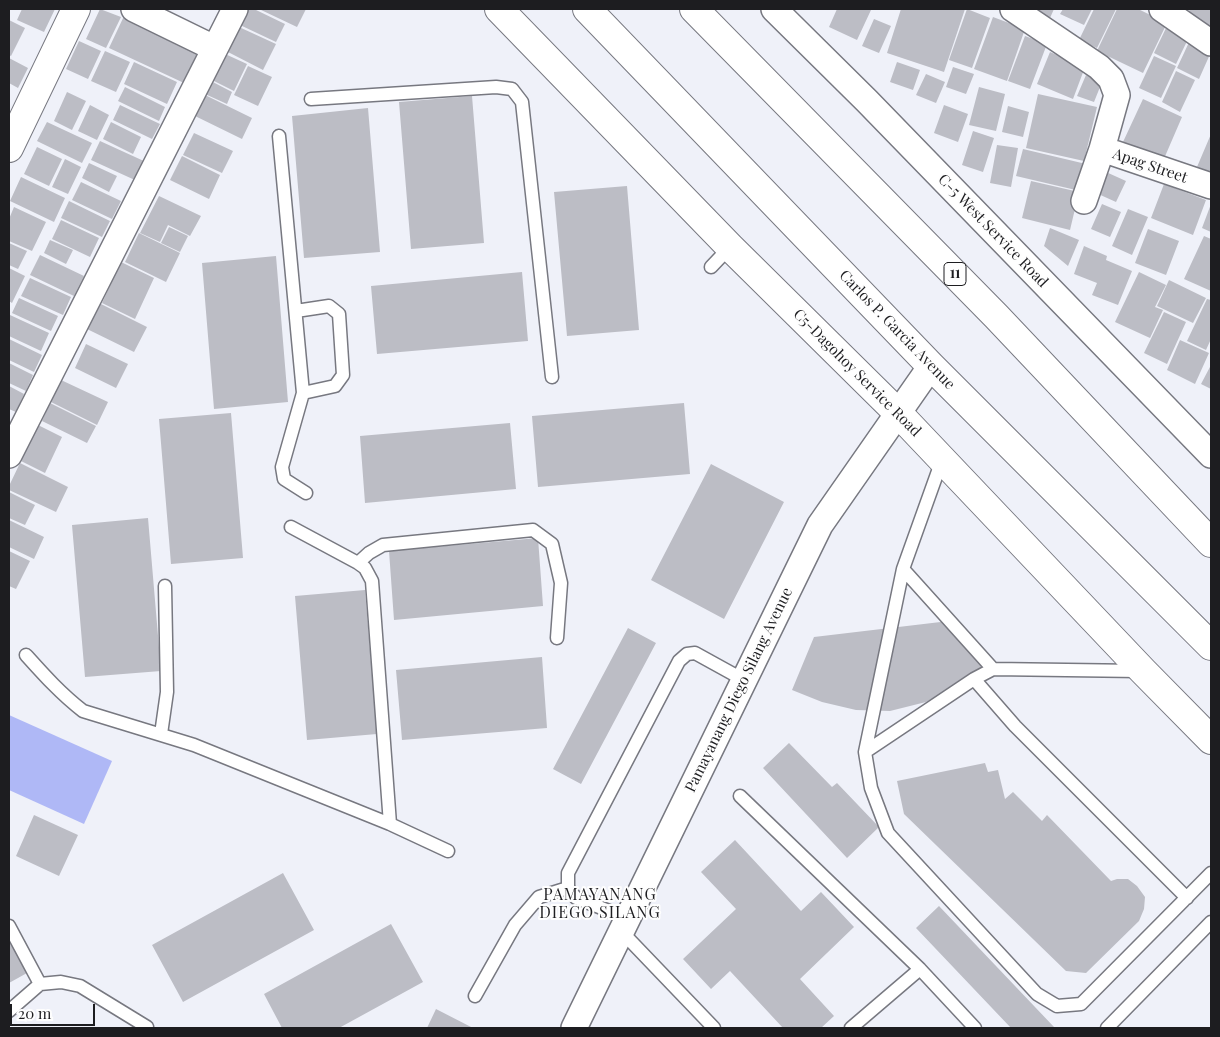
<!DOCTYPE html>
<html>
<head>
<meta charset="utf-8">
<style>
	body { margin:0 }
	#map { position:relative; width:1220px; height:1037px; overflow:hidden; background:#eff1f9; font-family:"Playfair Display",serif }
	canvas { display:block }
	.frame { position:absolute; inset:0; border:10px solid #1d1d20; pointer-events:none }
	.scale { position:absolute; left:10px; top:1004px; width:85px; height:22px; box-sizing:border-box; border:2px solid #1d1d20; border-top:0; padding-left:6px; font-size:15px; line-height:18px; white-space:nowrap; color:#1d1d20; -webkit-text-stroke:4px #fefefe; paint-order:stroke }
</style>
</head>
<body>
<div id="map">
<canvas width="1220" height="1037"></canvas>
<div class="frame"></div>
<div class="scale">20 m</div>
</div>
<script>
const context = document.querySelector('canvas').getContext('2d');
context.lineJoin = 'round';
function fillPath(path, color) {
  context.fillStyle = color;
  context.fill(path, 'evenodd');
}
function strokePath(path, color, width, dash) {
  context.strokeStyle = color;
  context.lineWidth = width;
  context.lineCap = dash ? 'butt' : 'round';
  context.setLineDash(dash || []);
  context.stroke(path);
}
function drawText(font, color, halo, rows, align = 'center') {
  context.font = font + ' "Playfair Display",serif';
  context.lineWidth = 4;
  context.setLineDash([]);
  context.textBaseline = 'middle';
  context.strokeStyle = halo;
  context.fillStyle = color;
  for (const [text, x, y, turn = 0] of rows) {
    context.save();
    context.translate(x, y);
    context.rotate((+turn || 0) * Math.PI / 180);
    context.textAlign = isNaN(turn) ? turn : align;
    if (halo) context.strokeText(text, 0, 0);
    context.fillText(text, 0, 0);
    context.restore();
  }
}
const green = new Path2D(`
	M9 715 112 761 84 824 9 790Z`);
const building = new Path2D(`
	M22 9H55L44 32 17 20Z
	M100 9 121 17 106 48 86 39Z
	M248 9H254L285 24 276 42 240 25Z
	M259 9H306L297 27Z
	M837 9 871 10 857 40 829 27Z
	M901 9H965L944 72 887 53Z
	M967 9 990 18 972 68 949 60Z
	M1032 9H1054L1050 18Z
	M1063 9H1092L1084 25 1060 14Z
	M1094 9H1116L1097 48 1079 40Z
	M1117 9H1138L1167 23 1143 73 1097 51Z
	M1190 9H1211V29L1186 17Z
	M125 14 200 50 184 83 109 48Z
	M993 17 1025 29 1007 81 974 69Z
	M874 19 891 26 879 53 862 46Z
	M9 20 25 28 11 56 9 55Z
	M1167 26 1189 37 1176 64 1154 53Z
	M239 27 276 44 263 70 228 52Z
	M1025 36 1047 44 1030 89 1008 81Z
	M1191 38 1211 52 1199 79 1177 68Z
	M79 41 101 51 88 79 66 69Z
	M105 51 130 62 116 92 91 81Z
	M1050 52 1085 67 1073 99 1037 84Z
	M223 53 247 64 234 91 210 79Z
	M1154 56 1176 66 1161 98 1139 88Z
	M9 58 28 68 18 88 9 83Z
	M134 62 177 82 167 104 124 84Z
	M897 62 920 70 913 90 890 82Z
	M248 66 272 77 258 106 234 95Z
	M953 67 974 74 966 94 946 87Z
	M1176 71 1195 80 1180 112 1162 102Z
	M926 74 945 82 936 103 916 95Z
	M1086 75 1102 82 1094 102 1077 96Z
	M211 81 232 92 227 104 205 94Z
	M125 87 165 107 159 121 118 101Z
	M979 87 1005 94 996 131 969 125Z
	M67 92 86 101 72 130 54 121Z
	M203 94 252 118 242 139 193 115Z
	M1038 94 1097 107 1084 161 1026 148Z
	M472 96 484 243 411 249 399 102Z
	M1143 99 1182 117 1163 161 1123 142Z
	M90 105 109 115 97 140 78 131Z
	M120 105 160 124 152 139 113 120Z
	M944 105 968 114 958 142 934 133Z
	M1008 106 1029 112 1023 137 1002 132Z
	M368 108 380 252 304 258 292 116Z
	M47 122 92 143 82 163 37 141Z
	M111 122 141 137 133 154 103 139Z
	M973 131 994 138 983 172 962 165Z
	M194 133 233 151 222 173 183 155Z
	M1211 134V173L1197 167Z
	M100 141 146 162 137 181 91 160Z
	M997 145 1018 148 1011 187 990 183Z
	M37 147 62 159 49 186 24 174Z
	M1023 149 1086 164 1080 191 1016 176Z
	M182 156 220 175 209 199 170 180Z
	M65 159 81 167 68 194 52 187Z
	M89 163 117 176 109 192 82 178Z
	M1106 172 1126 181 1116 202 1096 193Z
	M21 177 65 198 54 222 10 201Z
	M1031 181 1079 192 1070 230 1022 218Z
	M81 182 121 201 112 219 72 200Z
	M1164 184 1206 200 1193 235 1151 218Z
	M627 186 639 330 567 336 554 192Z
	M159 196 201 216 190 236 168 225 160 242 140 233Z
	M69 201 110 221 102 237 61 218Z
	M1102 204 1121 212 1110 237 1091 229Z
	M1211 204V232L1202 228Z
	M14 207 46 222 32 251 9 241V219Z
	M1128 209 1148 217 1132 255 1112 246Z
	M61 220 99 238 90 257 52 239Z
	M169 227 188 236 180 252 161 243Z
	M1050 228 1079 240 1068 266 1044 246Z
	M1148 229 1179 241 1166 275 1135 263Z
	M139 233 180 253 166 282 125 262Z
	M1204 236 1211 239V291L1184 279Z
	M50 240 73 250 66 264 44 253Z
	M9 243 27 251 18 269 9 265Z
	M1084 246 1107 256 1106 260 1132 271 1118 305 1092 295 1097 283 1074 274Z
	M40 255 84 276 74 296 30 275Z
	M276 256 288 402 214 409 202 263Z
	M121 262 154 278 135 319 102 303Z
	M9 268 25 276 12 303 9 301Z
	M522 272 528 341 377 354 371 286Z
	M1139 272 1166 285 1155 307 1163 310 1150 338 1115 322Z
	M30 278 71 297 63 315 21 296Z
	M1169 280 1206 298 1193 323 1157 306Z
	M19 298 58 316 51 331 12 313Z
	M1207 299 1211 300V339L1206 350 1187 341Z
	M99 303 147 327 134 352 87 329Z
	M1164 312 1186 322 1167 364 1144 353Z
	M10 315 49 333 41 351 9 336V318Z
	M9 339 42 355 34 372 9 360Z
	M1180 340 1209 353 1195 384 1167 370Z
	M86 344 128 364 116 388 75 368Z
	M9 363 33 375 26 391 9 383Z
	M1211 365V389L1201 384Z
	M61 380 108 402 97 425 51 402Z
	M9 386 24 394 16 412 9 409Z
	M50 403 96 426 87 443 42 421Z
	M684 403 690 474 538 487 532 416Z
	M231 413 243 558 171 564 159 419Z
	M510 423 516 489 365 503 360 436Z
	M38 425 62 437 45 473 21 461Z
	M20 463 68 487 56 512 9 490V486Z
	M711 464 784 502 724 619 651 580Z
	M9 492 35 505 25 525 9 518Z
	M148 518 161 671 85 677 72 525Z
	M9 520 44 537 34 559 9 547Z
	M538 538 543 606 394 620 389 551Z
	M9 551 30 561 16 589 9 586Z
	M365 590 377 734 307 740 295 596Z
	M949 621 984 665 956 686 926 702 890 711 856 710 822 702 792 690 814 637Z
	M628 628 656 643 581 784 553 769Z
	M542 657 547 728 402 740 396 670Z
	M789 743 832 787 837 783 879 827 847 858 763 768Z
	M985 763 988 772 998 770 1005 799 1013 792 1042 821 1047 815 1111 881 1117 879H1128L1137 886 1145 897 1144 909 1139 921 1086 973 1066 971 904 814 897 781Z
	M34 815 78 835 59 876 16 856Z
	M735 840 801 911 821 892 854 927 800 979 834 1016 821 1028H783L730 971 711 989 683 959 736 909 701 872Z
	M283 873 314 930 183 1002 152 945Z
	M939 906 1054 1027 1053 1028H1011L916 928Z
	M391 924 423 982 339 1028H282L264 994Z
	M9 940 27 973 9 983Z
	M436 1009 473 1028H427Z`);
const service = new Path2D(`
	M311 99 496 87 512 89 522 102 552 377
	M279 136 303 393 282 467 284 479 306 493
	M711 267 730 247
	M296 311 329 306 339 314 343 375 335 386 303 393
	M942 460 903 569 993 669
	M291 527 358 563 365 568 372 581 390 824
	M358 563 369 553 383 545 533 530 552 544 561 583 557 638
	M903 569 865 752 871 788 888 833 1037 994 1057 1006 1081 1004 1211 873
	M26 655C44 675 61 694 83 711L194 745 390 824 448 851
	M1140 671 993 669 974 679 1015 726 1187 898
	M161 734 167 692 165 586
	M865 752 974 679
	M740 796 920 969 975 1028
	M627 918 576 898 568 888V873L679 661 687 654 695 653 744 680
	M9 926 40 984
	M621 931 714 1028
	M475 996 515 925 539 897 568 888
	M9 1011 40 984 61 982 80 986 147 1027
	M851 1028 920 969
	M1107 1028 1211 922`);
const minor = new Path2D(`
	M134 9 214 48
	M774 9 867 101 1211 455
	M1013 9 1099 67 1111 79 1117 95 1102 149 1084 201
	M1162 9 1211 43
	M1102 149 1211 186
	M9 455 235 9
	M574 1028 820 525 931 366`);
const tertiary = new Path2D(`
	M9 148 76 9`);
const secondary = new Path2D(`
	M499 9 730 247 897 412 1143 671 1211 740`);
const primary = new Path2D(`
	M587 9 931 366 1211 646
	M694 9 996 316 1211 543`);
const shields = [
	[955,274,22]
];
const shieldNames = [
	["11",955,274]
];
const streetNames = [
	["Apag Street",1150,166,19],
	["C-5 West Service Road",993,231,46],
	["Carlos P. Garcia Avenue",897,330,46],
	["C5-Dagohoy Service Road",857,373,45],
	["Pamayanang Diego Silang Avenue",739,690,-64]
];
const neighbourhoodNames = [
	["PAMAYANANG",600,895],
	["DIEGO SILANG",600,913]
];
fillPath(green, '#afb8f6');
fillPath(building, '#bcbdc5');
strokePath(service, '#777880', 15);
strokePath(minor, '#777880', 28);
strokePath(tertiary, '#777880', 30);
strokePath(secondary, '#777880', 30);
strokePath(primary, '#777880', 30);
strokePath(service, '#fff', 12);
strokePath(minor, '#fff', 25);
strokePath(tertiary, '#fff', 28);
strokePath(secondary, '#fff', 28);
strokePath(primary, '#fff', 28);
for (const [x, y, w] of shields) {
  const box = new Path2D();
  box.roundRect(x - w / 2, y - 11.5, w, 23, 4);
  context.fillStyle = '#fefefe';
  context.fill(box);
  strokePath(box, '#1d1d20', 1);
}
drawText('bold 14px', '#1d1d20', null, shieldNames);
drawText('15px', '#1d1d20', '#fefefe', streetNames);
context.letterSpacing = '1px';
drawText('16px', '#1d1d20', '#fefefe', neighbourhoodNames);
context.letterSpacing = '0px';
</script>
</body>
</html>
